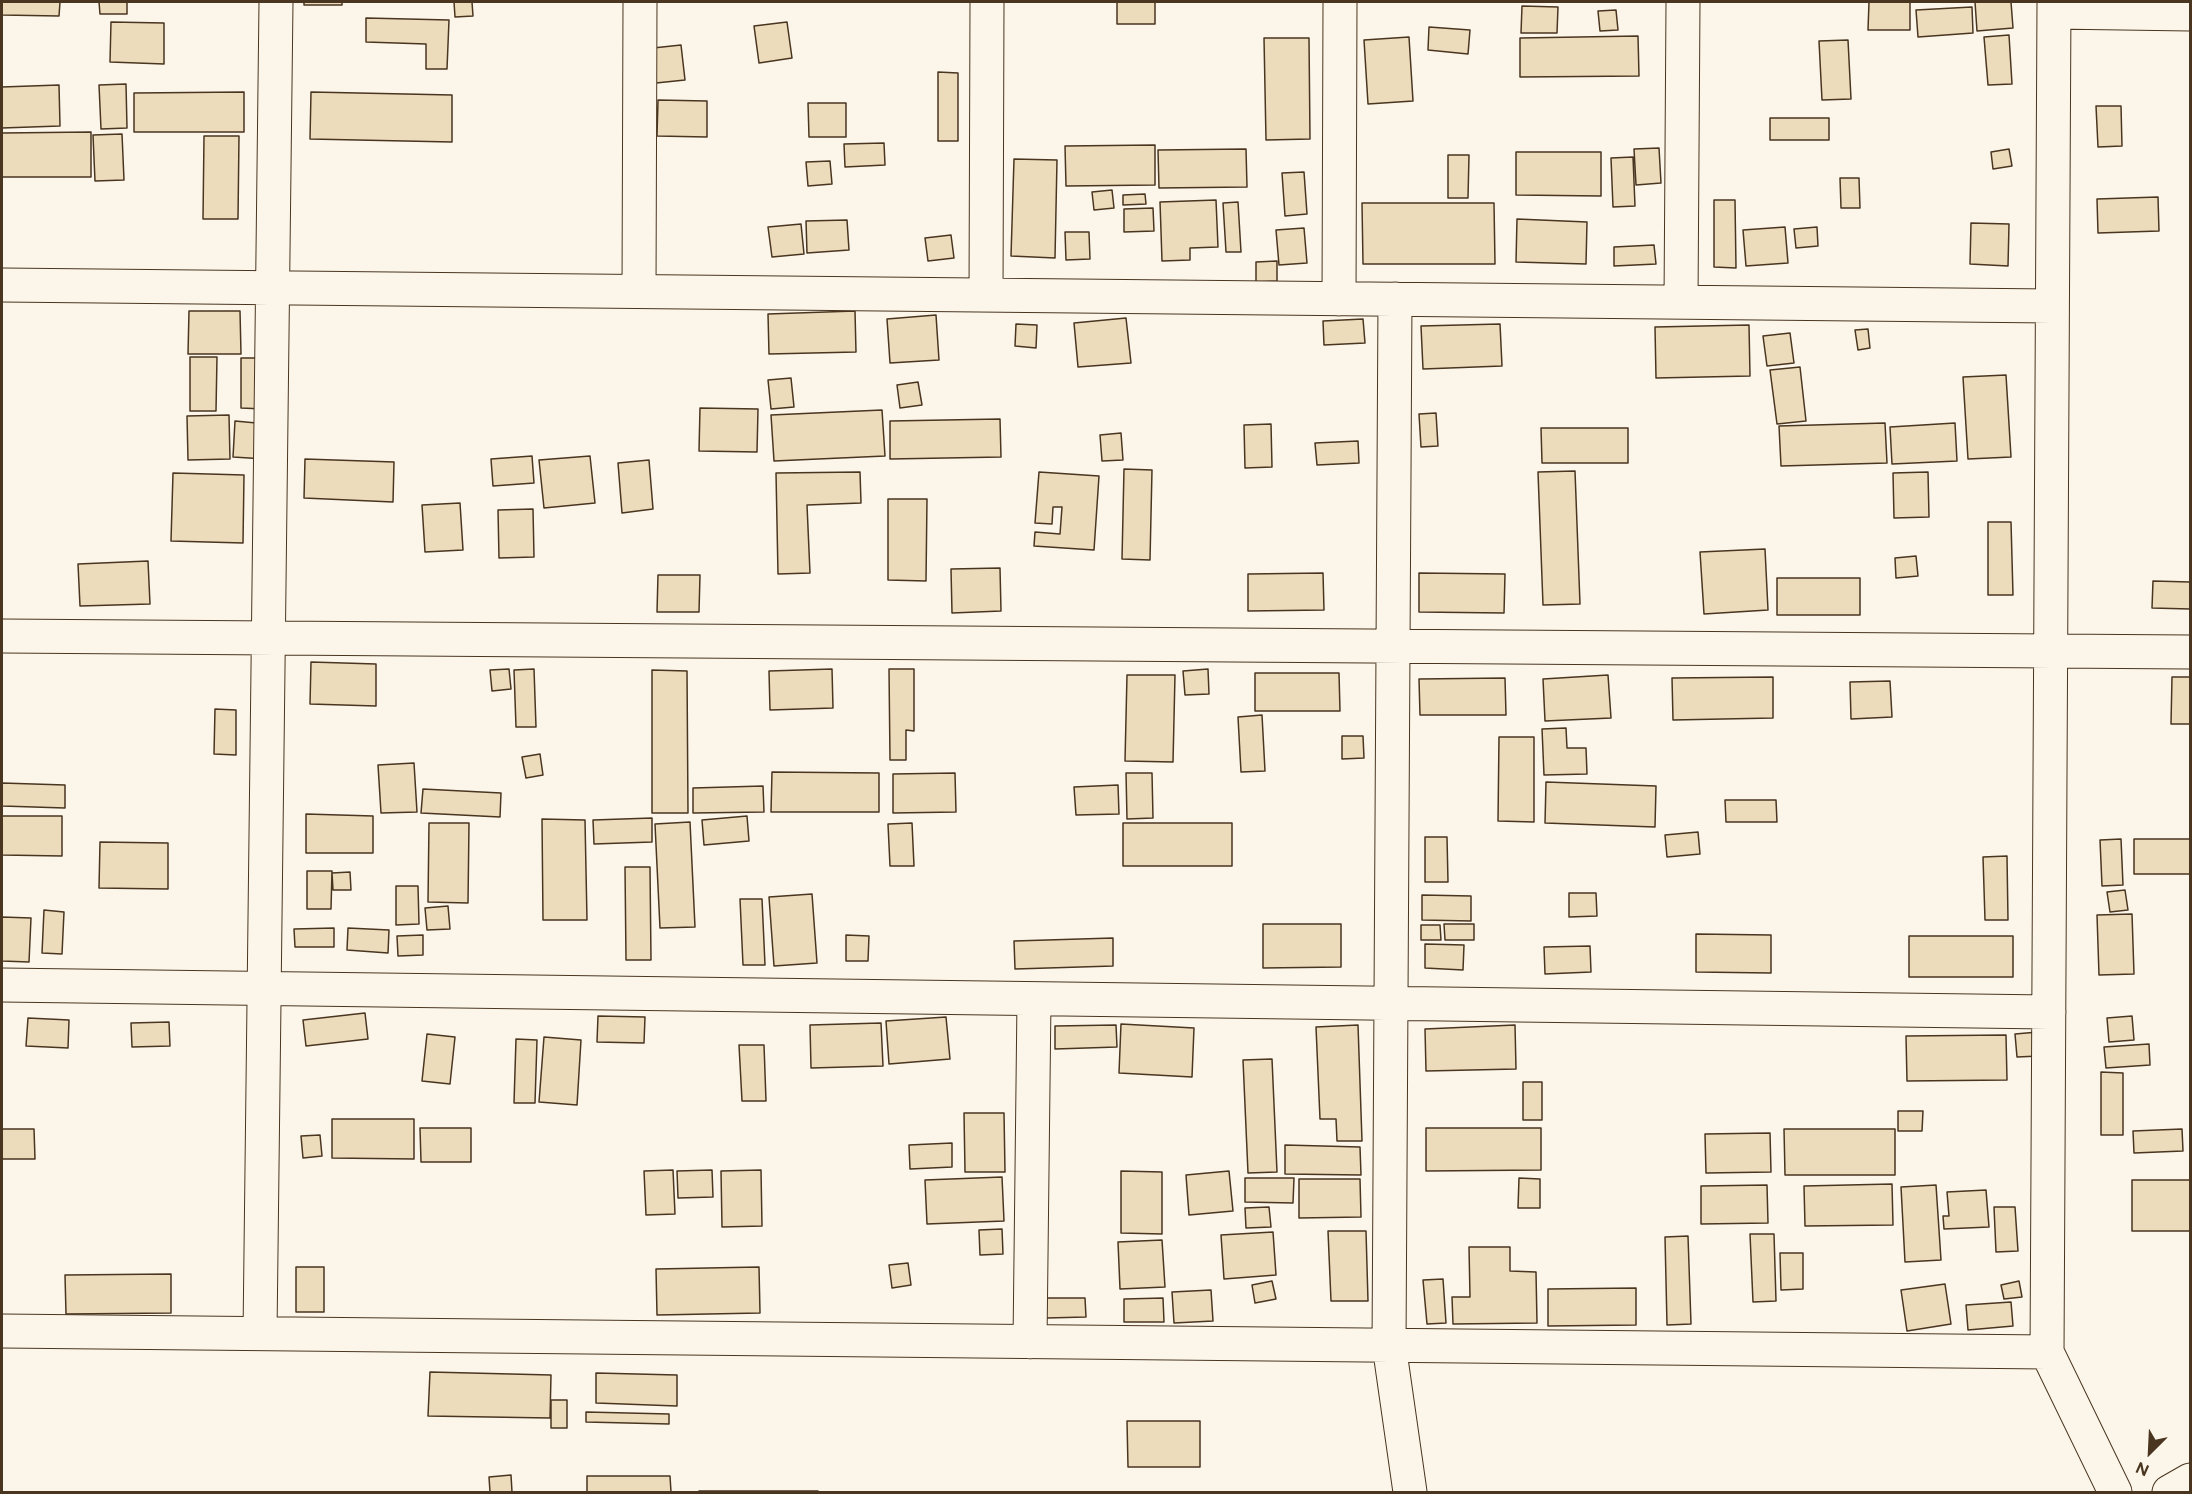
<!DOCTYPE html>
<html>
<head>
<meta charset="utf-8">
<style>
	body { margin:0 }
	#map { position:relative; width:2192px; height:1494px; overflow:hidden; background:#fbf6e9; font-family:Figtree,sans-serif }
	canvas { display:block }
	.frame { position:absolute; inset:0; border:3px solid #4a3520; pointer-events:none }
	.north { position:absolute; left:2120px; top:1422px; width:60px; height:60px; -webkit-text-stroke:4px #fbf6e9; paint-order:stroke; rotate:204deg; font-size:16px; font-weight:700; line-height:24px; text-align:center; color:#4a3520 }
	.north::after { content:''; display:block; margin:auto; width:21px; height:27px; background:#4a3520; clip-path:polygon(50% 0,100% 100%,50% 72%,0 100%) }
</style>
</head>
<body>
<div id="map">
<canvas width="2192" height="1494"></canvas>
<div class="frame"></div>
<div class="north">N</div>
</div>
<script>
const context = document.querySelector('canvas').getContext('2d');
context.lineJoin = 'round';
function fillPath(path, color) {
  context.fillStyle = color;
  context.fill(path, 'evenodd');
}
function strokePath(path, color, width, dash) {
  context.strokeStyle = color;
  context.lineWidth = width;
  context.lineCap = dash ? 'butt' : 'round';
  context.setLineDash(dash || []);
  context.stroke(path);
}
const building = new Path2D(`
	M2 2H60L59 16 2 15Z
	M99 2H127V14H100Z
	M304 2H342V5H304Z
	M454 2H472L473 16 455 17Z
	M1117 2H1155V24H1117Z
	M1869 2H1910V30H1868Z
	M1975 2H2011L2013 28 1977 31Z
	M1522 6 1558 7 1557 33H1521Z
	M1972 7 1973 33 1918 37 1916 10Z
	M1616 10 1618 30 1600 31 1598 11Z
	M366 18 449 20 447 69H426V44L366 42Z
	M111 22 164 23V64L110 62Z
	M787 22 792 58 759 63 754 26Z
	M1429 27 1470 30 1468 54 1428 50Z
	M2009 35 2012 84 1988 85 1984 37Z
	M1638 36 1639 76 1520 77V38Z
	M1409 37 1413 101 1368 104 1364 40Z
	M1264 38H1309L1310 139 1266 140Z
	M1848 40 1851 99 1822 100 1819 41Z
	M681 45 685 80 656 83 653 48Z
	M938 72 958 73V141H938Z
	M126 84 127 128 101 129 99 85Z
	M59 85 60 126 2 128V87Z
	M244 92V132H134V93Z
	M311 92 452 95V142L310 139Z
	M658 100 707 101V137L657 136Z
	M808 103H846V137H809Z
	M2096 106H2121L2122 146 2098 147Z
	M1770 118H1829V140H1770Z
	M91 132V177H2V133Z
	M122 134 124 180 95 181 93 135Z
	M204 136H239L238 219H203Z
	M884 143 885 165 845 167 844 144Z
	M1155 145V185L1066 186 1065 146Z
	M1659 148 1661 183 1636 185 1634 149Z
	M1246 149 1247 187 1159 188 1158 150Z
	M2009 149 2012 166 1993 169 1991 152Z
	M1516 152H1601V196L1516 195Z
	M1448 155H1469L1468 198H1448Z
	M1633 157 1635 206 1613 207 1611 158Z
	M1014 159 1057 160 1055 258 1011 256Z
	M830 161 832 184 808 186 806 162Z
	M1304 172 1307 214 1285 216 1282 173Z
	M1840 178H1859L1860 208H1841Z
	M1112 190 1114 208 1094 210 1092 192Z
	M1145 194 1146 204 1123 205V195Z
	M2158 197 2159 231 2098 233 2097 199Z
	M1216 200 1218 247 1190 248V260L1162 261 1160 202Z
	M1714 200H1735L1736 268 1714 267Z
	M1238 202 1241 252H1226L1223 203Z
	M1362 203H1494L1495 264H1363Z
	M1153 208 1154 231 1124 232V209Z
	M1517 219 1587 222 1586 264 1516 262Z
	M847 220 849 250 807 253 806 221Z
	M1971 223 2009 224 2008 266 1970 264Z
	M801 224 804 254 772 257 768 227Z
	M1785 227 1788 263 1746 266 1743 230Z
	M1817 227 1818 246 1796 248 1794 229Z
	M1304 228 1307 263 1279 265 1276 230Z
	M1065 232H1089L1090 259 1066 260Z
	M951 235 954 258 928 261 925 238Z
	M1654 245 1656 264 1614 266V247Z
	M1277 261V281L1256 282V262Z
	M189 311H240L241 354H188Z
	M855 311 856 352 769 354 768 314Z
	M936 315 939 360 890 363 887 319Z
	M1126 318 1131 363 1078 367 1074 323Z
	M1363 319 1365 343 1324 345 1323 321Z
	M1016 324 1037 325 1036 348 1015 346Z
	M1500 324 1502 366 1423 369 1421 326Z
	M1749 325 1750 376 1656 378 1655 327Z
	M1868 329 1870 348 1858 350 1855 330Z
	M1790 333 1794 363 1767 366 1763 336Z
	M190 357H217L216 411H190Z
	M241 358H265L264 409 241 408Z
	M1800 367 1806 421 1777 424 1770 370Z
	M2006 375 2011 457 1968 459 1963 377Z
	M791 378 794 407 771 409 768 380Z
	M918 382 922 405 900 408 897 385Z
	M700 408 758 409 757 452 699 451Z
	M882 410 885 456 774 461 771 415Z
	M1436 413 1438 446 1421 447 1419 414Z
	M229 415 230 459 188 460 187 416Z
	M1000 419 1001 457 890 459V421Z
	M235 421 267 424 265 459 233 457Z
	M1885 423 1887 463 1781 466 1779 426Z
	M1955 423 1957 461 1892 464 1890 427Z
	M1271 424 1272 467 1245 468 1244 425Z
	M1541 428H1628V463H1542Z
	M1121 433 1123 460 1102 461 1100 435Z
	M1358 441 1359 463 1317 465 1315 443Z
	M532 456 534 483 493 486 491 459Z
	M590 456 595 503 544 508 539 460Z
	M305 459 394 462 393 502 304 498Z
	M649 460 653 509 622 513 618 463Z
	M1124 469 1152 470 1150 560 1122 559Z
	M1575 471 1580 604 1543 605 1538 472Z
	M860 472 861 503 807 505 810 573 778 574 776 473Z
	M1039 472 1099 476 1094 550 1034 546 1035 532 1060 534 1062 507H1053L1052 524 1035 523Z
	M1928 472 1929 517 1894 518 1893 473Z
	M173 473 244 475 243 543 171 541Z
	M888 499H927L926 581 888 580Z
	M460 503 463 550 425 552 422 505Z
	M533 509 534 557 499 558 498 510Z
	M1988 522H2011L2013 595H1988Z
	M1765 549 1768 610 1704 614 1700 552Z
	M1916 556 1918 576 1896 578 1895 558Z
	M148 561 150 604 80 606 78 564Z
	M1000 568 1001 611 952 613 951 569Z
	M1323 573 1324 610 1248 611V574Z
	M1419 573 1505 574 1504 613 1419 612Z
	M658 575H700L699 612H657Z
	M1777 578H1860V615H1777Z
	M2153 581 2190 582V609L2152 608Z
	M311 662 376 664V706L310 704Z
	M509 669 511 689 492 691 490 670Z
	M534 669 536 727H516L514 670Z
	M832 669 833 708 770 710 769 671Z
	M889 669H914V731L906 730V760H890Z
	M1208 669 1209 694 1185 695 1183 671Z
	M652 670 687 671 688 813H652Z
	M1255 673H1339L1340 711H1255Z
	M1127 675H1175L1173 762 1125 761Z
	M1608 675 1611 718 1545 721 1543 679Z
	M1773 677V718L1673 720 1672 678Z
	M2172 677H2190V724H2171Z
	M1505 678 1506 715H1420L1419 679Z
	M1890 681 1892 717 1851 719 1850 682Z
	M215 709 236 710V755L214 754Z
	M1262 715 1265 771 1241 772 1238 717Z
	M1566 728 1567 748H1586L1587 774 1544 775 1542 729Z
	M1342 736H1363L1364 758 1342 759Z
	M1499 737H1534V822L1498 821Z
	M540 754 543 775 526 778 522 757Z
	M414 763 417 812 381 813 378 765Z
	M772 772 879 773V812H771Z
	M955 773 956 812 893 813V774Z
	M1126 773H1152L1153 818 1127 819Z
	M1546 782 1656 786 1655 827 1545 823Z
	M2 783 65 785V808L2 806Z
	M1118 785 1119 814 1076 815 1074 787Z
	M763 786 764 812 693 813V788Z
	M423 789 501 793 500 817 421 813Z
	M1725 800H1776L1777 822H1726Z
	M306 814 373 816V853H306Z
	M2 816H62V856L2 855Z
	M747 816 749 841 704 845 702 820Z
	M652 818V842L594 844 593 820Z
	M542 819 585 820 587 920H543Z
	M690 822 695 927 660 928 655 824Z
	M429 823H469L468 903 428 902Z
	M912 823 914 866H890L888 824Z
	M1123 823H1232V866H1123Z
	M1698 832 1700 854 1667 857 1665 835Z
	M1425 837H1447L1448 882H1425Z
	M2121 839 2123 885 2102 886 2100 840Z
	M2134 839H2190V874H2134Z
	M100 842 168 843V889L99 888Z
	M2007 856 2008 920H1985L1983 857Z
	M625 867H650L651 960H626Z
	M307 871H332L331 909H307Z
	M350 872 351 890H333L332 873Z
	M396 886H418L419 924 396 925Z
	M2125 890 2128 910 2110 912 2107 892Z
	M1569 893H1596L1597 916 1569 917Z
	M812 894 817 963 774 966 769 897Z
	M1422 895 1471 896V921L1422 920Z
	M740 899H762L765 965H743Z
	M448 906 450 929 427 930 425 908Z
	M44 910 64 912 62 954 42 953Z
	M2132 914 2134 974 2099 975 2097 915Z
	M2 917 31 918 29 962 2 961Z
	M1263 924H1341V967L1263 968Z
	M1444 924H1474V940H1445Z
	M1421 925H1440L1441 940H1421Z
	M334 928V947H295L294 929Z
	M348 928 389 930 388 953 347 950Z
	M1696 934 1771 935V973L1696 972Z
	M423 935V955L398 956 397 936Z
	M846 935 869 936 868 961H846Z
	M1909 936H2013V977H1909Z
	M1113 938V966L1015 969 1014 941Z
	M1425 944 1464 945 1463 970 1425 968Z
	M1590 946 1591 972 1545 974 1544 947Z
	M365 1013 368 1039 306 1046 303 1020Z
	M598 1016 645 1017 644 1043 597 1042Z
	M2132 1016 2134 1040 2109 1042 2107 1018Z
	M946 1017 950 1059 889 1064 886 1021Z
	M28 1018 69 1020 68 1048 26 1046Z
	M169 1022 170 1046 132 1047 131 1023Z
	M881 1023 883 1066 811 1068 810 1025Z
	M1121 1024 1194 1028 1192 1077 1119 1073Z
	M1116 1025 1117 1047 1055 1049V1026Z
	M1358 1025 1362 1141H1337L1336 1119H1320L1316 1027Z
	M1515 1025 1516 1069 1426 1071 1425 1029Z
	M2038 1032 2039 1056 2017 1057 2015 1034Z
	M427 1034 455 1037 450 1084 422 1081Z
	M2006 1035 2007 1080 1907 1081 1906 1036Z
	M544 1037 581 1040 577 1105 539 1102Z
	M516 1039 537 1040 535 1103H514Z
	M2149 1044 2150 1065 2106 1068 2104 1047Z
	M739 1045H764L766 1101H742Z
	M1272 1059 1277 1172 1248 1173 1243 1060Z
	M2101 1072 2123 1073V1135H2101Z
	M1523 1082H1542V1120H1523Z
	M1898 1111H1923L1922 1131H1898Z
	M964 1113H1004L1005 1172H965Z
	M332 1119H414V1159L332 1158Z
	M420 1128H471V1162H421Z
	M1426 1128H1541V1170L1426 1171Z
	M2 1129H34L35 1159H2Z
	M1784 1129H1895V1175H1785Z
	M2182 1129 2183 1151 2134 1153 2133 1131Z
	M1770 1133 1771 1172 1706 1173 1705 1134Z
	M320 1135 322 1156 303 1158 301 1136Z
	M952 1143V1167L910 1169 909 1145Z
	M1285 1145 1360 1147 1361 1175 1285 1174Z
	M673 1170 675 1214 646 1215 644 1171Z
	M712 1170 713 1197 678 1198 677 1171Z
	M761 1170 762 1226 722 1227 721 1171Z
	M1121 1171 1162 1172V1234L1121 1233Z
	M1229 1171 1233 1211 1189 1215 1186 1175Z
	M1002 1177 1004 1221 927 1224 925 1180Z
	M1245 1178H1294L1293 1203 1245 1202Z
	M1519 1178 1540 1179V1208H1518Z
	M1299 1179H1360L1361 1217 1299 1218Z
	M2132 1180H2190V1231H2132Z
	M1892 1184 1893 1225 1805 1226 1804 1186Z
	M1767 1185 1768 1223 1701 1224V1186Z
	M1936 1185 1941 1260 1905 1262 1901 1187Z
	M1986 1190 1989 1227 1944 1229 1943 1216H1949L1947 1192Z
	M1269 1207 1271 1227 1246 1228 1245 1208Z
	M1994 1207H2015L2018 1251 1996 1252Z
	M1002 1229 1003 1254 980 1255 979 1230Z
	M1328 1231H1366L1368 1301H1331Z
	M1273 1232 1276 1275 1224 1279 1221 1235Z
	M1750 1234H1774L1776 1301 1753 1302Z
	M1688 1236 1691 1324 1667 1325 1665 1237Z
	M1162 1240 1165 1287 1120 1289 1118 1242Z
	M1469 1247H1510V1271L1536 1272 1537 1323 1453 1324 1452 1297H1470Z
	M1780 1253H1803V1289L1781 1290Z
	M908 1263 911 1285 892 1288 889 1265Z
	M296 1267H324V1312H296Z
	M759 1267 760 1313 657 1315 656 1269Z
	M171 1274V1313L66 1314 65 1275Z
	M1443 1279 1446 1323 1427 1324 1423 1280Z
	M1272 1281 1276 1299 1255 1303 1252 1285Z
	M2019 1281 2022 1297 2004 1299 2001 1285Z
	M1945 1284 1951 1324 1907 1331 1901 1290Z
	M1636 1288V1325L1548 1326V1289Z
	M1211 1290 1213 1321 1174 1323 1172 1292Z
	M1046 1298H1085L1086 1317 1046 1318Z
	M1163 1298 1164 1322H1124V1299Z
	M2011 1302 2013 1326 1968 1330 1966 1305Z
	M430 1372 551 1375 550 1418 428 1416Z
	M596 1373 677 1375V1406L596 1403Z
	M551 1400H567V1428H551Z
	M586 1412 669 1414V1424L586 1422Z
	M1127 1421H1200V1467H1128Z
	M511 1475 512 1492H490L489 1477Z
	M587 1476H670L671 1492H587Z
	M699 1491H818V1492H699Z`);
const minor = new Path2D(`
	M2054 2 2047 1352 2115 1492
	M2054 12 2190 14
	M2 285 2052 306
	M639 291 640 2
	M986 295 987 2
	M1339 299 1340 2
	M1395 299 1389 1345 1410 1492
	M1681 302 1683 2
	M2 636 2190 652
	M2 985 2049 1012
	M2 1331 2047 1352
	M260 1333 276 2
	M1030 1342 1034 999`);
const major = new Path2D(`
	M2169 1492 2190 1480`);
fillPath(building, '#ecdcbc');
strokePath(building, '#4a3520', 1.5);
strokePath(minor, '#4a3520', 35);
strokePath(major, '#4a3520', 35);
strokePath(minor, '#fbf6e9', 33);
strokePath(major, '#fbf6e9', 33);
</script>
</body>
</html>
